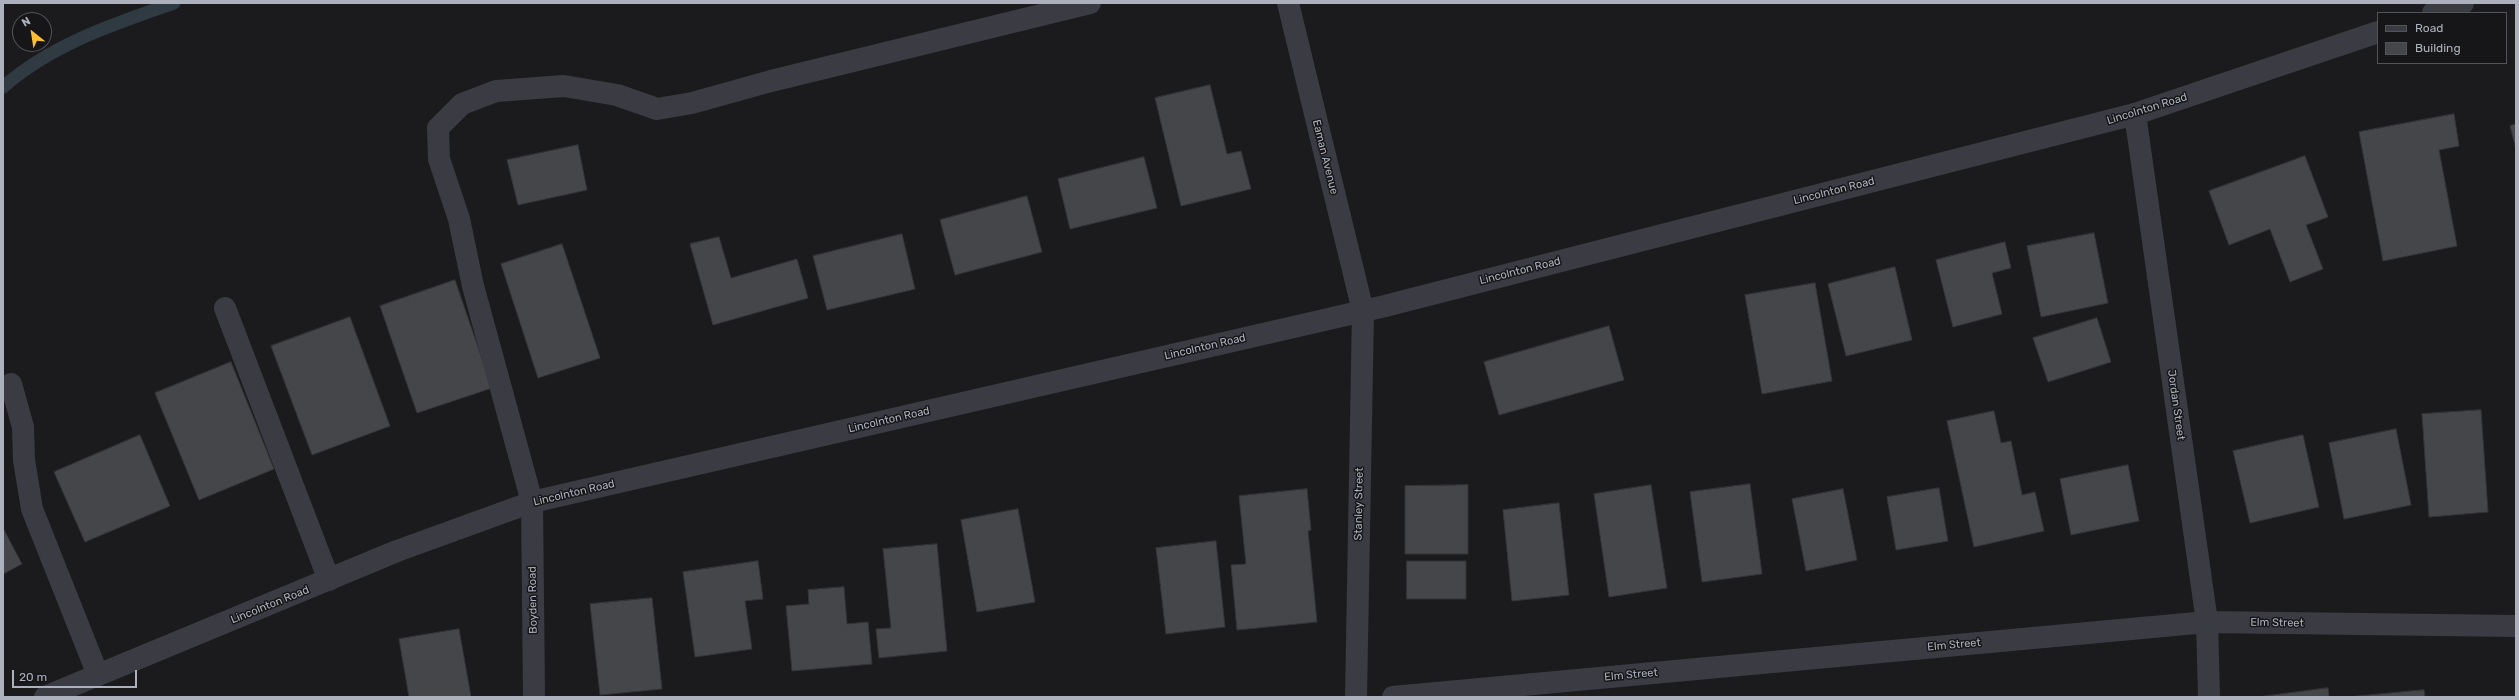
<!DOCTYPE html>
<html>
<head>
<meta charset="utf-8">
<style>
	body { margin:0 }
	#map { position:relative; width:2519px; height:700px; overflow:hidden; background:#1b1b1d; font-family:Rubik,sans-serif }
	canvas { display:block }
	.frame { position:absolute; inset:0; border:4px solid #adb1bd; pointer-events:none }
	.legend { position:absolute; left:2377px; top:12px; width:130px; height:52px; box-sizing:border-box; background:#161618; border:1px solid #52545a; margin:0; padding:5px 7px; list-style:none; font-size:12px; color:#adb1bd }
	.legend li { display:flex; align-items:center; gap:8px; height:20px }
	.legend b { width:20px; border:1px solid #52545a }
	.north { position:absolute; left:12px; top:12px; width:40px; height:40px; box-sizing:border-box; background:#161618; border:1px solid #52545a; border-radius:50%; rotate:330deg; font-size:11px; font-weight:700; line-height:16px; text-align:center; color:#adb1bd }
	.north::after { content:''; display:block; margin:auto; width:14px; height:18px; background:#febd32; clip-path:polygon(50% 0,100% 100%,50% 72%,0 100%) }
	.scale { position:absolute; left:12px; top:670px; width:125px; height:18px; box-sizing:border-box; border:2px solid #adb1bd; border-top:0; padding-left:5px; font-size:12px; line-height:14px; white-space:nowrap; color:#adb1bd; -webkit-text-stroke:3px #161618; paint-order:stroke }
</style>
</head>
<body>
<div id="map">
<canvas width="2519" height="700"></canvas>
<div class="frame"></div>
<ul class="legend">
<li><b style="height:5px;background:#3b3c43"></b>Road</li>
<li><b style="height:11px;background:#45464a"></b>Building</li>
</ul>
<div class="north">N</div>
<div class="scale">20 m</div>
</div>
<script>
const context = document.querySelector('canvas').getContext('2d');
context.lineJoin = 'round';
function strokePath(path, color, width, dash) {
  context.strokeStyle = color;
  context.lineWidth = width;
  context.lineCap = dash ? 'butt' : 'round';
  context.setLineDash(dash || []);
  context.stroke(path);
}
function fillPath(path, color) {
  context.fillStyle = color;
  context.fill(path, 'evenodd');
}
function drawText(font, color, halo, rows, align = 'center') {
  context.font = font + ' Rubik,sans-serif';
  context.lineWidth = 3;
  context.setLineDash([]);
  context.textBaseline = 'middle';
  context.strokeStyle = halo;
  context.fillStyle = color;
  for (const [text, x, y, turn = 0] of rows) {
    context.save();
    context.translate(x, y);
    context.rotate((+turn || 0) * Math.PI / 180);
    context.textAlign = isNaN(turn) ? turn : align;
    if (halo) context.strokeText(text, 0, 0);
    context.fillText(text, 0, 0);
    context.restore();
  }
}
const stream = new Path2D(`
	M3 87C52 44 114 24 174 3`);
const building = new Path2D(`
	M1210 85 1227 154 1241 151 1251 189 1181 206 1155 98Z
	M2454 114 2459 146 2439 150 2457 246 2383 261 2359 132Z
	M2516 124V149L2510 126Z
	M578 145 587 190 518 205 507 160Z
	M2305 156 2328 217 2306 225 2323 269 2290 282 2270 229 2229 245 2209 191Z
	M1144 157 1157 208 1070 229 1058 179Z
	M1027 196 1042 252 955 275 940 220Z
	M2094 233 2108 303 2041 317 2027 246Z
	M902 234 915 289 827 310 813 256Z
	M719 237 731 278 797 259 808 298 713 325 690 244Z
	M2005 242 2011 268 1992 273 2002 314 1953 327 1936 260Z
	M562 244 600 358 538 378 501 264Z
	M1895 267 1912 340 1846 356 1828 284Z
	M455 280 492 388 417 413 380 306Z
	M1815 283 1832 381 1762 394 1745 295Z
	M350 317 390 426 312 455 271 346Z
	M2097 318 2111 362 2048 382 2033 338Z
	M1609 326 1624 380 1499 415 1484 362Z
	M231 362 274 469 199 500 155 393Z
	M2481 410 2488 512 2429 517 2422 414Z
	M1994 411 2001 443 2011 441 2022 495 2035 492 2044 531 1974 547 1947 421Z
	M2396 429 2411 505 2344 519 2329 443Z
	M140 435 170 506 85 542 54 472Z
	M2303 435 2319 507 2250 523 2233 451Z
	M2128 465 2139 521 2071 535 2060 479Z
	M1750 484 1762 574 1702 582 1690 492Z
	M1468 485V554H1405V486Z
	M1651 485 1667 588 1609 597 1594 494Z
	M1939 488 1948 541 1896 550 1887 497Z
	M1307 489 1311 530 1308 531 1317 622 1237 630 1231 565 1246 564 1239 496Z
	M1843 489 1857 560 1806 571 1792 499Z
	M1559 503 1569 595 1512 601 1503 510Z
	M1018 509 1035 602 977 612 961 520Z
	M3 528 22 564 3 574Z
	M1216 541 1225 627 1166 634 1156 548Z
	M937 544 947 651 879 658 876 629 891 628 883 549Z
	M758 561 763 599 745 601 752 649 695 657 683 572Z
	M1407 561H1466V599H1407Z
	M844 587 847 624 868 622 872 664 792 671 786 606 809 604 808 590Z
	M652 598 662 689 600 695 590 604Z
	M459 629 471 697H409L399 639Z
	M2328 688 2329 697H2258Z
	M2424 690 2425 697H2348Z`);
const service = new Path2D(`
	M225 308 329 580
	M11 384 23 427 24 460 32 509 98 675
	M532 502 473 286 459 219 439 159 438 128 462 104 496 91 564 86 617 95 657 109 692 103 771 81 1090 3`);
const minor = new Path2D(`
	M1288 3 1363 311 1356 697
	M2135 114 2207 622 2209 697
	M532 502 534 697
	M1393 697 2207 622 2516 626`);
const tertiary = new Path2D(`
	M2433 13 2463 3
	M45 697 397 551 532 502 1385 306 2135 114 2378 32`);
const streetNames = [
	["Lincolnton Road",2147,109,-17],
	["Eaman Avenue",1325,157,76],
	["Lincolnton Road",1834,191,-14],
	["Lincolnton Road",1520,271,-14],
	["Lincolnton Road",1205,347,-13],
	["Jordan Street",2176,405,82],
	["Lincolnton Road",889,420,-13],
	["Lincolnton Road",574,493,-13],
	["Stanley Street",1359,504,-89],
	["Boyden Road",533,600,-91],
	["Lincolnton Road",270,605,-22],
	["Elm Street",2277,623,1],
	["Elm Street",1954,645,-5],
	["Elm Street",1631,675,-5]
];
strokePath(stream, '#2f3a43', 13);
fillPath(building, '#45464a');
strokePath(building, '#353439', 1);
strokePath(service, '#3b3c43', 22);
strokePath(minor, '#3b3c43', 22);
strokePath(tertiary, '#3b3c43', 22);
drawText('11px', '#adb1bd', '#161618', streetNames);
</script>
</body>
</html>
